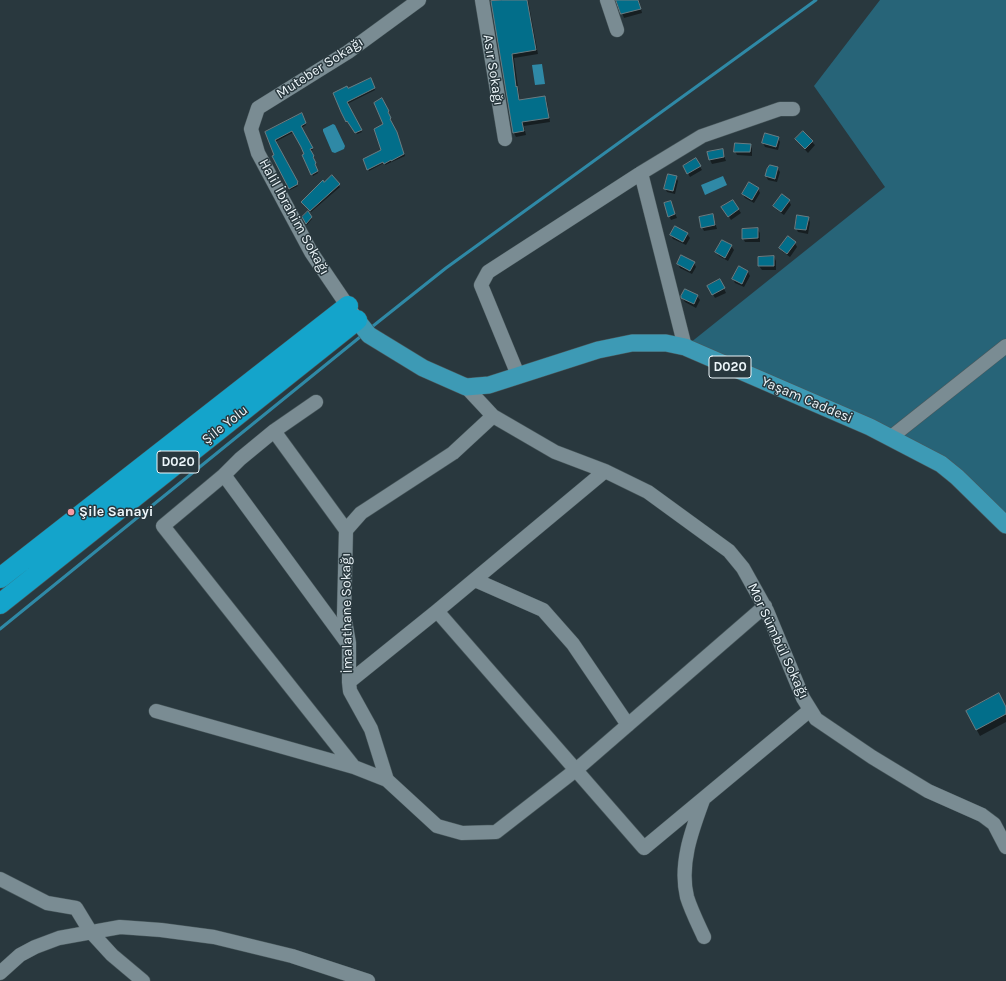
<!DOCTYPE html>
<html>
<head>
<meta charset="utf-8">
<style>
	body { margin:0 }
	canvas { display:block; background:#29383e }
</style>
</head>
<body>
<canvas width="1006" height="981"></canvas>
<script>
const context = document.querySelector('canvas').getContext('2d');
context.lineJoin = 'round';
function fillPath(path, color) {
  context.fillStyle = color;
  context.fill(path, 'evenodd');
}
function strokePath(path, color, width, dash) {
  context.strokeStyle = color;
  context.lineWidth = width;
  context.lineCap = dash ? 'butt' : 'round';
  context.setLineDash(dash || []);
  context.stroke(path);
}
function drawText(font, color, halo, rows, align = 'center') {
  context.font = font + ' Karla,sans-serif';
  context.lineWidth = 3;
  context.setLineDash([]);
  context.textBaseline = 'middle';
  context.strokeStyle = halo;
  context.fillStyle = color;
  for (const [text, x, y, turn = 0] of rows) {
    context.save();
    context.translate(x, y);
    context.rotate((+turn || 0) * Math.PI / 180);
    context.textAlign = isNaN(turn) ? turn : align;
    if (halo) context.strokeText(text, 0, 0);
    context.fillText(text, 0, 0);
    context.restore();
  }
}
const forest = new Path2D(`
	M880 0H1006V526L941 464 685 347 885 187 814 86Z`);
const water = new Path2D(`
	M542 64 545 84 535 85 532 65Z
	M333 124 335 125 345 146 344 149 335 153 332 152 323 131V129Z
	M723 176 727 185 705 195 701 185Z`);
const shadow = new Path2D(`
	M505 0H528L538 54 514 58 520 101 545 97 547 101 550 122 524 126 526 135 516 137 514 133 492 2Z
	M617 0H639L642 13 624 18Z
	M372 81 375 90 347 104 362 132 357 134 349 122 348 123 341 112 348 89Z
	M382 99 389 113 388 114 391 120 390 121 397 135 405 156 385 165 384 163 369 171 364 159 383 151 384 124Z
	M302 116 306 125 301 128 313 150 310 151 314 158H313L316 165 315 166 318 173 313 176 303 155 305 154 294 132 275 142 298 184 297 185 298 186 290 190 273 157 275 156 267 132Z
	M778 138 780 142 778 150 765 147 763 143Z
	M796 140 812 142 815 145 808 153Z
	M750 145 752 149V156L737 155 735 151Z
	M722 150 726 161 712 164 710 160Z
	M695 159 702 170 690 177 684 166Z
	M777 168 780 172 777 182 768 180 766 176Z
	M331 177 340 187 311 212 303 203Z
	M676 177 678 181 675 194 667 192 665 188Z
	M758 189 760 193 754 203 745 198 743 194Z
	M733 201 741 213 731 220 723 207Z
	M789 201 791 205 784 215 777 210 775 206Z
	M670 202 677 218 671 220 669 216Z
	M307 213 312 219 307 225 303 217Z
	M713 215 717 229 704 231 702 227Z
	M808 218 810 222 808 234 798 232 796 228Z
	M757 229 760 233V242H745L743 238Z
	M687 234 690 238 686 245 673 239 671 235Z
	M795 243 797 247 790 257 783 252 780 248Z
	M731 246 734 250 728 261 719 256 716 252Z
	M774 257 776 261V270H762L759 266V258Z
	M694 263 696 267 692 274 680 268 678 264Z
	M739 267 748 272 750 276 744 287 735 283 733 279Z
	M720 280 726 293 715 298 708 286Z
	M697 296 700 300 696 308 685 302 682 298Z
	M1006 708V722L980 736 967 712Z`);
const stream = new Path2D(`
	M373 326 446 268 816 0
	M0 629 360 337`);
const building = new Path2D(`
	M502 0H527L536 50 512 54 516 87 517 86 519 100 545 96 549 118 522 122 524 131 513 133 491 1Z
	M616 0H638L641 9 621 14Z
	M371 78 375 88 347 102 362 130 355 133 347 121 346 122 341 112 333 93 347 86 348 88Z
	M382 98 389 111 388 112 391 118 390 119 397 132 404 154 391 161V160L384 164 383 162 367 170 363 159 381 150 374 129 383 124 374 103Z
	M302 113 306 123 301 126 313 148 310 149 314 156 313 157 316 163 315 164 318 171 311 175 302 155 304 154 301 147 292 131 275 140 298 182 297 183 298 184 289 189 272 156 274 155 265 132Z
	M803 131 813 141 805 149 795 139Z
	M765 133 779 137 776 147 762 143Z
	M735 143 751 144 750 152H734Z
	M723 149 724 157 709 160 707 152Z
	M696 158 701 166 687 174 683 166Z
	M770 165 778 167 775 179 765 176 767 169Z
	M668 174 677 176 673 191 664 189Z
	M332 175 340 184 310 211 301 202 323 180 324 182Z
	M749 182 759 188 752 200 742 194Z
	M782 194 790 200 781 212 773 206Z
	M733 200 739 209 728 217 721 207Z
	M671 201 675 214 668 217 664 203Z
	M308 211 312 217 306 224 302 217Z
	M713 214 715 225 701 228 699 217Z
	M797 215 809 217 806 230 795 229Z
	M675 226 688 233 683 242 670 235Z
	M758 228V238L742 239V229Z
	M788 236 796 242 787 254 779 248Z
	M722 240 732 245 725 258 715 252Z
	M681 255 695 262 690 271 677 264Z
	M774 256V266H758V257Z
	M739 266 748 271 742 284 732 279Z
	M720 279 725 288 712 295 707 286Z
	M685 289 698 295 694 304 681 298V296Z
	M999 693 1006 707V714L976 730 966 711Z`);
const minor = new Path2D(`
	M482 0 505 139
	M607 0 617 30
	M641 173 685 347
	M353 314 311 252 258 153 251 129 258 108 348 52 419 0
	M518 375 481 285 488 272 641 173 702 136 780 109H793
	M466 387 493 416 555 452 605 471 648 492 729 551 743 568 767 611 803 698 816 719 872 757 928 791 982 815 994 824 1006 847
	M316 402 274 431 240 459 224 475 163 526 354 767 387 780 437 826 462 833 496 832 577 769 765 606
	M274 431 346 530
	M890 438 1006 346
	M224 475 348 644
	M475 580 543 610 573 644 628 725
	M437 611 644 848 810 710
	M349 682 437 611 605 471
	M156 711 354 767
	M387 780 371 729 350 691 349 682V643L344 615 346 530 361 513 453 453 493 416
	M703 800C692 830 679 864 687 897 691 910 698 924 704 937
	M0 879 47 903 76 908 90 931 112 955 143 981
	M0 973 20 955 35 947 59 938 120 927 161 930 214 937 292 956 368 981`);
const major = new Path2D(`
	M357 320 369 335 423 368 466 387 489 385 598 350 632 343H666L685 347 870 427 941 464 957 477 1006 525`);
const highway = new Path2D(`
	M0 578 348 306
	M0 604 357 320`);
const markers = [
	[71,512,4,"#f49aa3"]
];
const shields = [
	[730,367,42],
	[178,462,42]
];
const shieldNames = [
	["D020",730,367],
	["D020",178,462]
];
const streetNames = [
	["Muteber Sokağı",320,68,-33],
	["Asır Sokağı",493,70,81],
	["Halil İbrahim Sokağı",294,217,61],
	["Yaşam Caddesi",807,400,23],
	["Şile Yolu",225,425,-38],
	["İmalathane Sokağı",347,613,-91],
	["Mor Sümbül Sokağı",778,641,65]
];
const poiNames = [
	["Şile Sanayi",79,512]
];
fillPath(forest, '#276478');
fillPath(water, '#2f89a6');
fillPath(shadow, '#0007');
strokePath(stream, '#2f89a6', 3);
fillPath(building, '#026e8a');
strokePath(building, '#6a7c82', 1);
strokePath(minor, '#49585c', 15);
strokePath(major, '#49585c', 18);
strokePath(highway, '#49585c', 21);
strokePath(minor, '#7a8c93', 14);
strokePath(major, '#3d9ab5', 17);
strokePath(highway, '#14a4cb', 20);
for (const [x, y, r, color] of markers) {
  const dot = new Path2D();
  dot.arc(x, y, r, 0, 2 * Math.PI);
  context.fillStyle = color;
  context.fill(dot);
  strokePath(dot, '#29383e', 1.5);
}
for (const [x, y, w] of shields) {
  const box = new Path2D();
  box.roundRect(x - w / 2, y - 11, w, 22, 3);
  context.fillStyle = '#29383e';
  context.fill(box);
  strokePath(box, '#edf6fa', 1);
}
drawText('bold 13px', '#edf6fa', null, shieldNames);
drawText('14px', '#edf6fa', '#29383e', streetNames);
drawText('bold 14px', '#edf6fa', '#29383e', poiNames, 'left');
</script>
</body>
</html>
